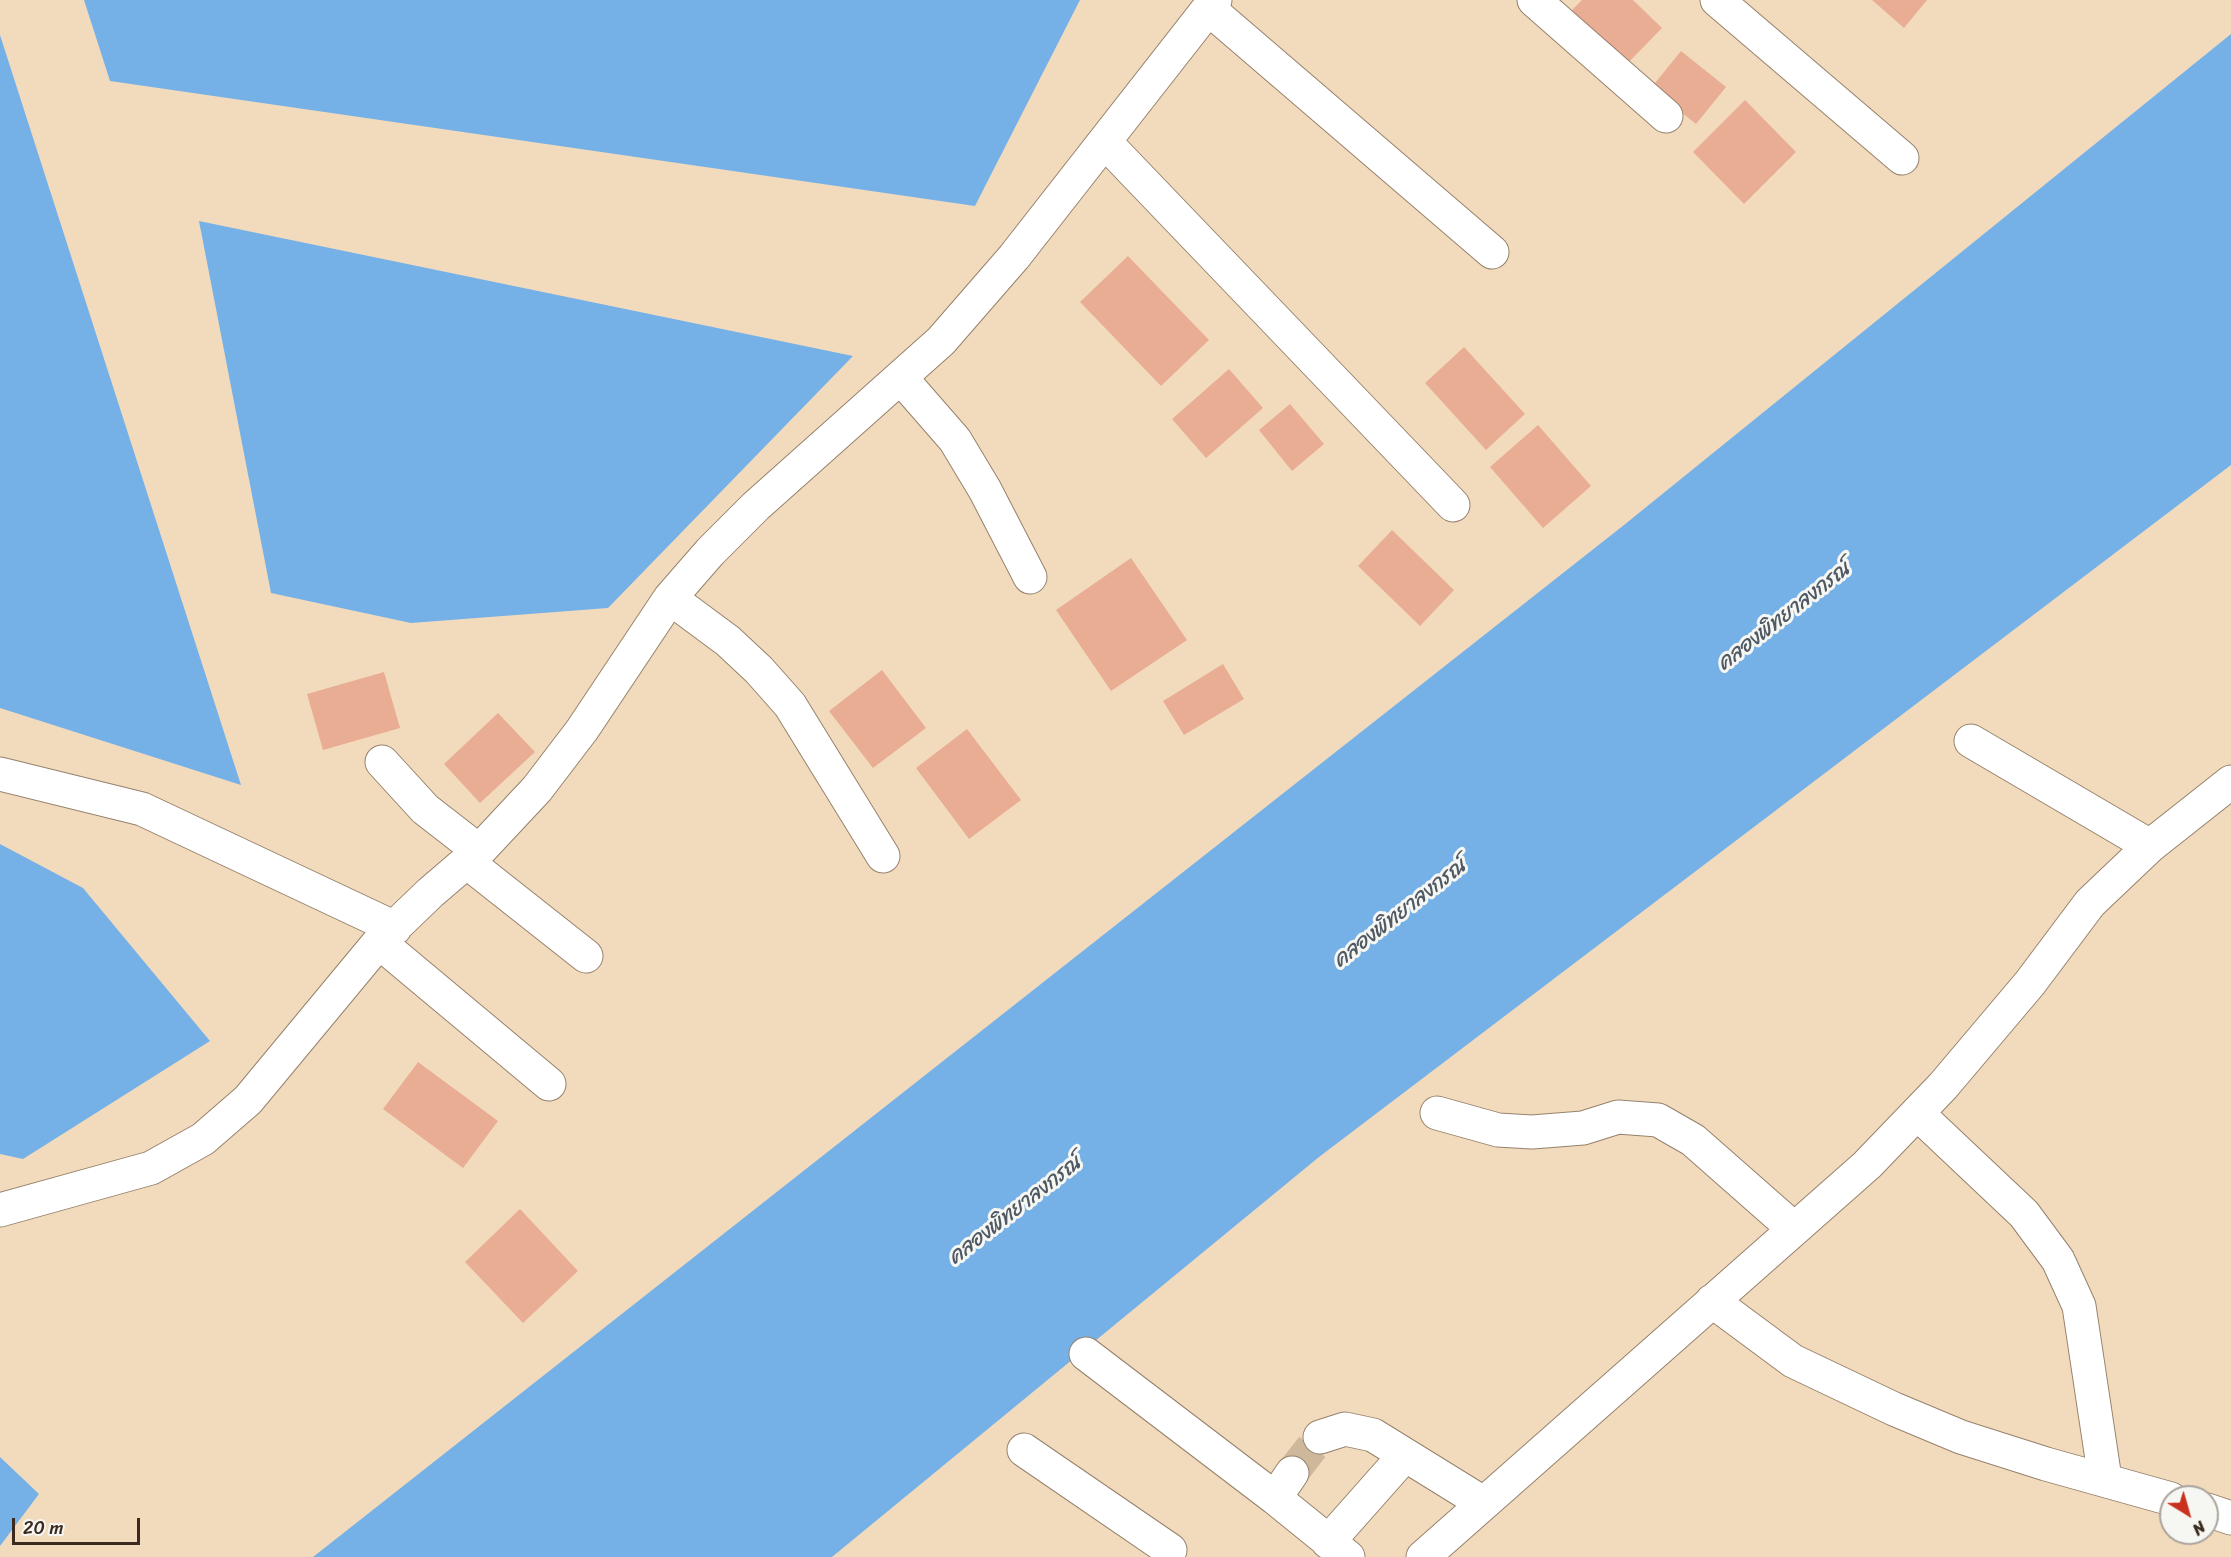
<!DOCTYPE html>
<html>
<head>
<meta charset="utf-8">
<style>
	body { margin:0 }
	#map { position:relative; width:2231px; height:1557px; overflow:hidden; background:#f2dbbc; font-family:Sriracha,sans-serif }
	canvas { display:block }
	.north { position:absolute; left:2159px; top:1485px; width:60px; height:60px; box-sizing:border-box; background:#f6f6f2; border:2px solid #aba49d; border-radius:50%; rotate:143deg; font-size:16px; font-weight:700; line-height:24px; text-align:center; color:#3b2a1e }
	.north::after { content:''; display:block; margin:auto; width:21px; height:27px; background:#c8321e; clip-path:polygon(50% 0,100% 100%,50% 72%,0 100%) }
	.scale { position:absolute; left:12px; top:1518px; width:128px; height:27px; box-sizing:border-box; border:3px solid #3b2a1e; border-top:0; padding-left:8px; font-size:18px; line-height:21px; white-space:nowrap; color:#3b2a1e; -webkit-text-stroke:4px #f6f6f2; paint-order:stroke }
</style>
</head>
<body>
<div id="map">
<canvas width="2231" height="1557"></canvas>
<div class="north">N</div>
<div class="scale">20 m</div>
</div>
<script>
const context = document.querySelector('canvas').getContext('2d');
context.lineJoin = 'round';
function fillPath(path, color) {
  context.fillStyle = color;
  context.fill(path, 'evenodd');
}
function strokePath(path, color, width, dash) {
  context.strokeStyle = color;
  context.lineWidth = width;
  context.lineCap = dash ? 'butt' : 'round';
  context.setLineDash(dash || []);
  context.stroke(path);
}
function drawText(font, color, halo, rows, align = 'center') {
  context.font = font + ' Sriracha,"Playpen Sans Thai",sans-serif';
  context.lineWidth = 6;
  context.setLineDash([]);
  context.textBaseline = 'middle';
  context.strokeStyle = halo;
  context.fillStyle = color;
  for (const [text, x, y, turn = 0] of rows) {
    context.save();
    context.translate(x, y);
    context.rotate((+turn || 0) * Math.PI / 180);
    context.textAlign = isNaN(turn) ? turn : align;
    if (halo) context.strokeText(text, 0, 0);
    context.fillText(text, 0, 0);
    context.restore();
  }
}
const water = new Path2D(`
	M84 0H1080L975 206 110 81Z
	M2231 34V465L1319 1157 832 1557H313L1624 525Z
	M0 35 241 785 0 708Z
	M199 221 853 356 608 608 411 623 271 593Z
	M0 844 83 888 210 1041 23 1159 0 1154Z
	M0 1457 39 1494 0 1546Z`);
const building = new Path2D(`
	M1582 0H1633L1662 28 1625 66 1570 12Z
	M1872 0H1927L1904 28Z
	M1681 51 1726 87 1696 124 1651 88Z
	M1745 100 1796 152 1744 204 1693 152Z
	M1128 256 1209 340 1161 386 1080 302Z
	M1464 347 1525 414 1486 450 1425 383Z
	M1229 369 1263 408 1206 458 1172 419Z
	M1290 404 1324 444 1292 471 1259 430Z
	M1538 425 1591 486 1543 528 1490 467Z
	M1392 530 1454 590 1420 626 1358 566Z
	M1131 558 1187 640 1111 691 1056 610Z
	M1223 664 1244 699 1184 735 1163 701Z
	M882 670 926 728 873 768 829 711Z
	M384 672 400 728 323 750 307 694Z
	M498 713 535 752 480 803 444 764Z
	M967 729 1021 800 969 839 916 768Z
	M418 1062 498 1121 463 1168 383 1109Z
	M520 1209 578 1271 523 1323 465 1262Z`);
const minorTunnel = new Path2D(`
	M1292 1473 1320 1437`);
const minor = new Path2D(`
	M1534 0 1666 116
	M1717 0 1902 158
	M1209 9 1492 252
	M1105 142 1453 505
	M901 378 955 440 985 490 1030 577
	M670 598 728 641 759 670 790 705 883 856
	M1971 741 2150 846
	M382 762 425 809 479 851
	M0 774 142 809 395 928
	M467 862 586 956
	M379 942 549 1084
	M1437 1113 1498 1130 1532 1132 1583 1128 1618 1117 1658 1120 1693 1140 1793 1228
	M1917 1113 2024 1214 2058 1260 2079 1306 2105 1479
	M0 1210 151 1168 203 1139 248 1100 379 942 430 893 479 851 537 789 582 730 670 598 710 552 756 506 941 341 1014 257 1215 0
	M1712 1301 1793 1361 1894 1409 1961 1437 2046 1464 2171 1499
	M1086 1354 1275 1498
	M1320 1437 1345 1429 1373 1435 1483 1503
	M1024 1450 1170 1550
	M1292 1473 1275 1498 1348 1557
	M2207 1510 2231 1518
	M1328 1542 1405 1455
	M1423 1557 1867 1165 1943 1086 2030 983 2090 903 2150 846 2231 782`);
const waterNames = [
	["คลองพิทยาลงกรณ์",1784,617,-38],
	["คลองพิทยาลงกรณ์",1400,914,-38],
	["คลองพิทยาลงกรณ์",1015,1211,-38]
];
fillPath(water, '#75b1e7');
fillPath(building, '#e9ad93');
strokePath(minorTunnel, '#cdb89c', 33, [33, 16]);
strokePath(minor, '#96826d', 35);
strokePath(minor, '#fff', 33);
drawText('italic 21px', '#4f5964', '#f6f6f2', waterNames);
</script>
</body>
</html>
